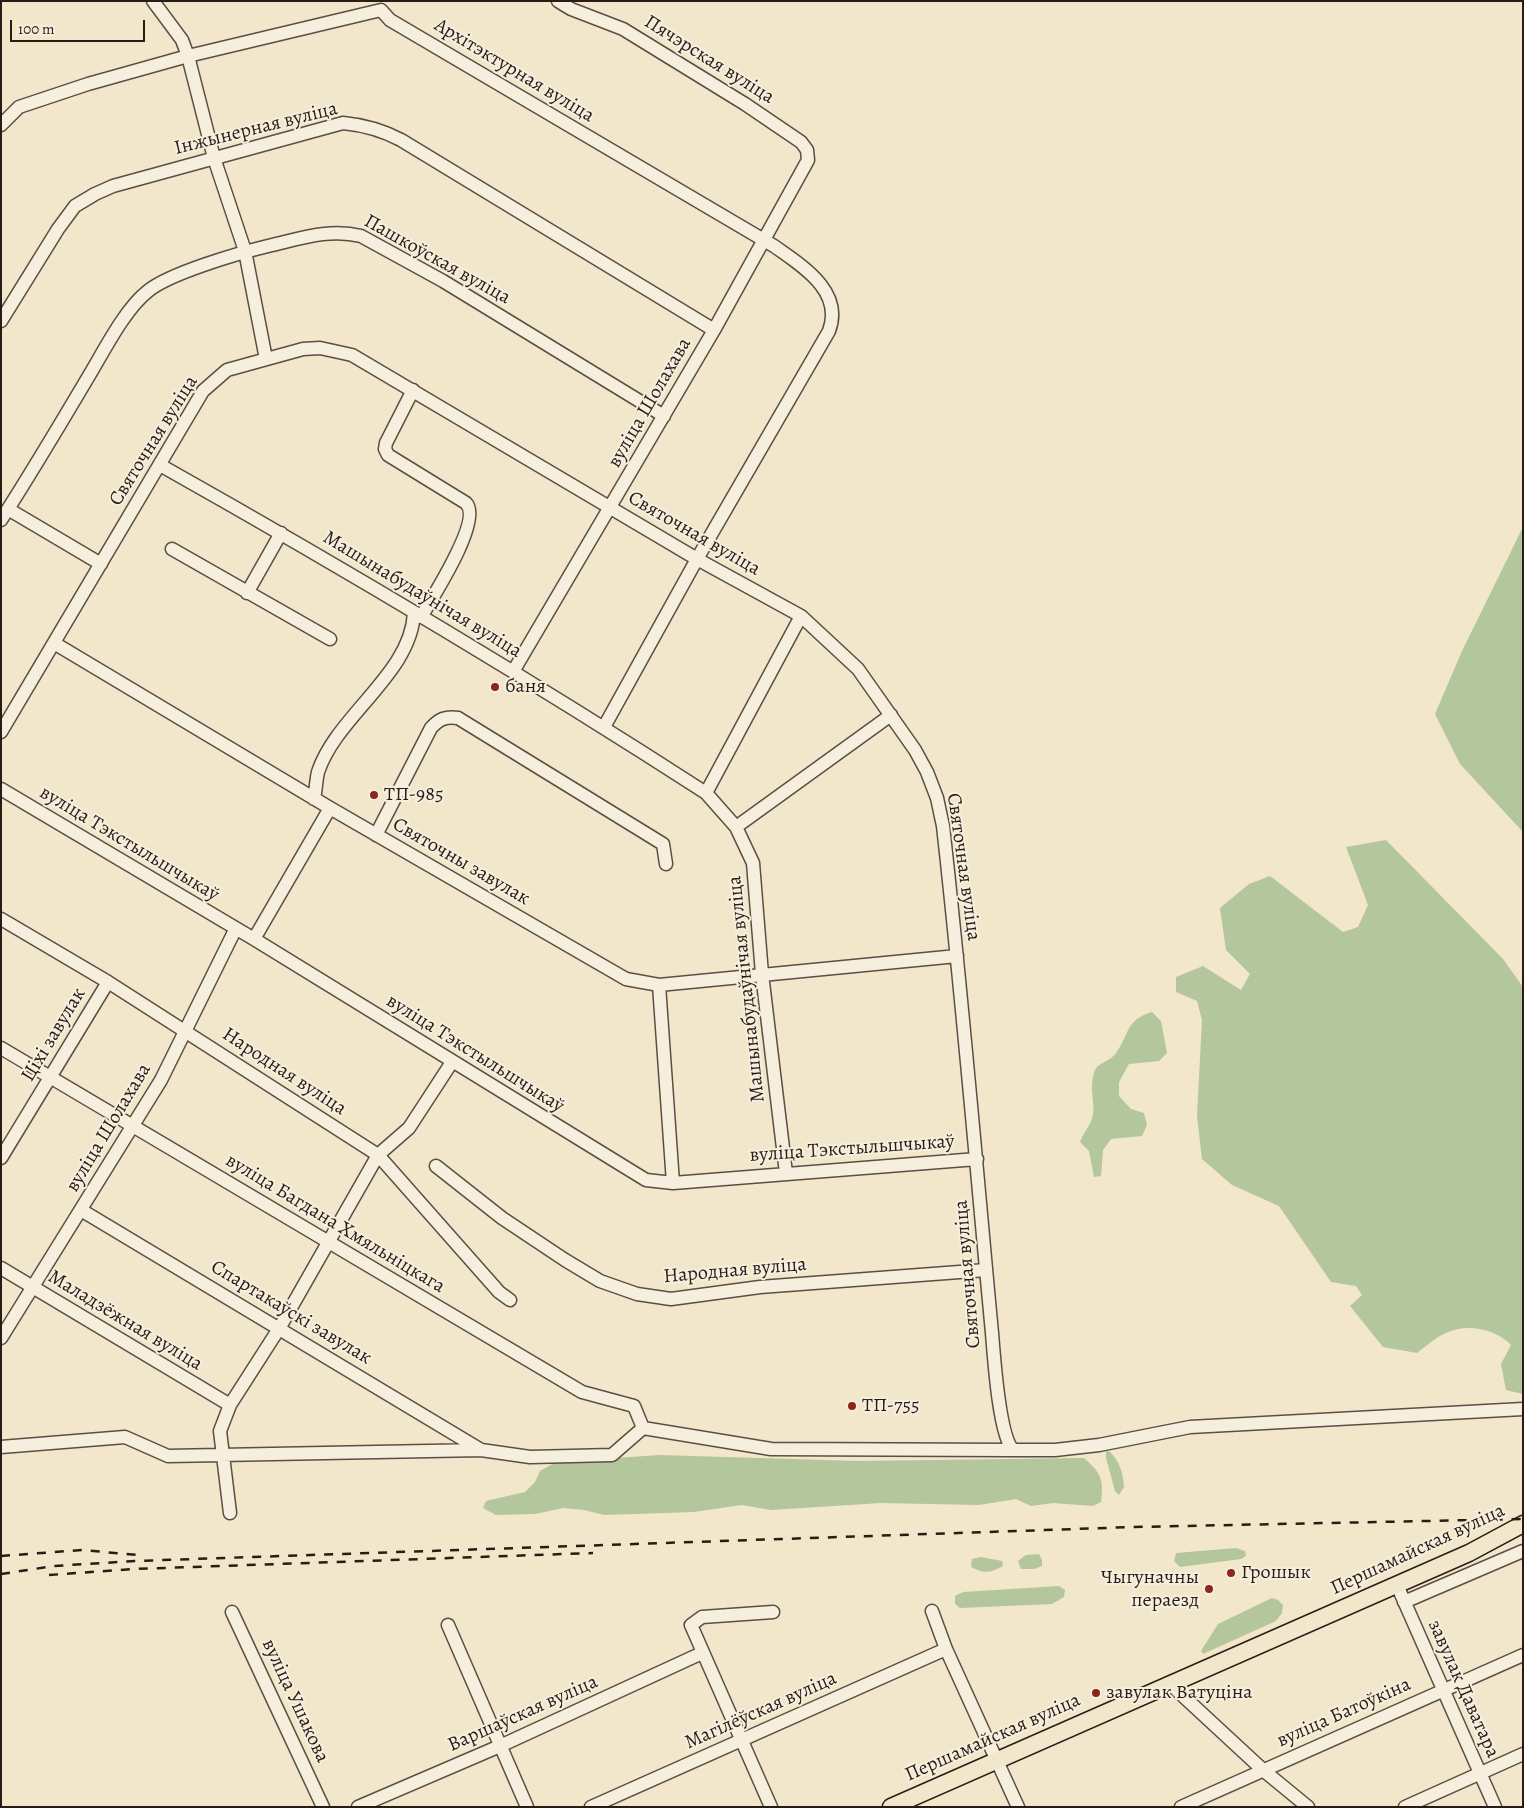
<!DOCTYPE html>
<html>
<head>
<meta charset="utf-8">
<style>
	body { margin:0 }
	#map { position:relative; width:1524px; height:1808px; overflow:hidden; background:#f2e6cb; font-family:Alegreya,serif }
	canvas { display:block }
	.frame { position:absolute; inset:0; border:2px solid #291c17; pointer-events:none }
	.scale { position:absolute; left:10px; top:20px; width:135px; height:22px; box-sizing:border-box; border:2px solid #291c17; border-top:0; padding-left:6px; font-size:15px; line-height:18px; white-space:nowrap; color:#291c17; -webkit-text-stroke:4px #f7efdd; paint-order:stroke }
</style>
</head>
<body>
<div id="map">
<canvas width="1524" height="1808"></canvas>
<div class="frame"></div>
<div class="scale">100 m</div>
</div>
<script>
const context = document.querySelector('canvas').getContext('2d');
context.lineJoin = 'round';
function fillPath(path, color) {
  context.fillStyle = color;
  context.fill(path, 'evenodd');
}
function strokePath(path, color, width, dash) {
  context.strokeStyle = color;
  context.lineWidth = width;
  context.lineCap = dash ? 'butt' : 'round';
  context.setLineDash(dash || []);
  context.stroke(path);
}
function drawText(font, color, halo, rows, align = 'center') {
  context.font = font + ' Alegreya,serif';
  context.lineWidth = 4;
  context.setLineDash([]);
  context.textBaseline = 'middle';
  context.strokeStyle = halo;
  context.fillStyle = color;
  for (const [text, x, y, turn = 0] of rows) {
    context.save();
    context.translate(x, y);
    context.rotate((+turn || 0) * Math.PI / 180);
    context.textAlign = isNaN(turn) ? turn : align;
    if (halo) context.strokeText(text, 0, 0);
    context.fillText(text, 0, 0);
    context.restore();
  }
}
const green = new Path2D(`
	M1523 527V832L1460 764 1435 714 1462 651Z
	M1386 840 1503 959 1523 987V1394L1506 1390 1501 1364 1511 1345C1495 1329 1468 1323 1446 1333 1436 1337 1426 1346 1417 1353L1383 1347 1350 1306 1362 1295 1356 1286 1331 1282 1279 1206 1232 1185 1202 1159 1197 1116 1202 1020 1197 1001 1176 992V977L1203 966 1241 990 1250 974 1226 950 1220 908 1249 884 1270 876 1343 932 1358 927 1368 905 1346 847Z
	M1152 1012 1161 1021 1167 1053 1159 1061 1129 1064 1119 1082V1096L1131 1109 1144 1113 1147 1125 1142 1136 1111 1139 1103 1150 1101 1176 1094 1177 1089 1151 1080 1142C1084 1131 1091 1125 1093 1115 1095 1101 1089 1088 1094 1073 1097 1062 1110 1062 1116 1053 1130 1034 1125 1020 1152 1012Z
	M1106 1451 1110 1452C1120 1462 1123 1473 1124 1487L1119 1495 1115 1491 1106 1458Z
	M660 1455 858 1461 1084 1458C1101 1473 1104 1479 1101 1502L1093 1506 1053 1503 1031 1506 1016 1499 979 1505 881 1503 771 1510 742 1505 694 1512 604 1515 584 1510 563 1508 535 1514 496 1515 483 1508 486 1501 525 1492 535 1482 540 1471 556 1462Z
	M1236 1548 1245 1551 1246 1556 1241 1559 1180 1567 1174 1561 1176 1553Z
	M1039 1554 1042 1560V1566L1034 1569H1021L1018 1561 1026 1555Z
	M981 1557 1002 1561 1003 1566C991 1573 983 1574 971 1567L972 1559Z
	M1059 1586 1065 1590 1064 1597 1052 1604 960 1608 955 1604V1596L963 1592Z
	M1272 1598 1278 1600 1283 1605 1282 1613 1276 1621 1203 1654 1201 1651 1218 1624Z`);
const minor = new Path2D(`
	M153 1 182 40 188 56 214 158 245 251 266 359
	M1 125 19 107 88 84 188 56 381 10 390 20 774 246C802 266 844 291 829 331L697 559 604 727
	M1 321 58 229 75 206 95 194 113 186 343 123C364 125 382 130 401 140L714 330
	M413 390 386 443 385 449 388 455 466 503C483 520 432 598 421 617
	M160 465C345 569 528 678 706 793L736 827 753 863 762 974 786 1173
	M8 509 101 564
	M1 520C32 472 61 423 90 374 105 349 125 309 148 291 170 273 239 253 268 246 299 239 329 228 361 236L443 281 664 416
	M172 549 330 639
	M247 593 281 533
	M54 643 330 808 626 979 659 985 957 956
	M514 670 714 330 808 160 807 150 801 142 745 104 623 29 571 9 558 1
	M1 732 203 391 227 370 303 349 320 348 352 355 697 559 801 616 858 669 915 750 927 772 937 798 943 826C962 994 976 1164 992 1333 994 1357 999 1435 1013 1450H1055L1099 1445 1190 1427 1523 1409
	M1 789 254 939 646 1180 673 1183 977 1159
	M706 793 801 616
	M314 799C316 790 316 780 318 772 337 715 411 674 414 613
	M736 827 891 715
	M376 835 431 728C439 719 446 716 458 718L663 844 666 864
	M1 919 108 982 378 1155 499 1292 510 1300
	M254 939 330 808
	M659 985 673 1183
	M1 1048 582 1392 634 1406 643 1428
	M1 1158 108 982
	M436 1166 502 1218 565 1260 600 1281 637 1294 671 1299 760 1287 986 1270
	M81 1210 481 1450
	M1 1268 230 1405
	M1 1338 161 1080 235 930
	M1 1447 125 1437 168 1456 481 1450 530 1457 612 1455 643 1428 771 1449 1013 1450
	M230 1513 220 1431 230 1405 280 1327 378 1155 409 1128 452 1062
	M1397 1585 1495 1807
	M1404 1602 1523 1551
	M932 1611 946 1649 1018 1807
	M232 1612 323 1807
	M448 1625 527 1807
	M1169 1683 1263 1770 1308 1807
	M358 1807 500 1746 702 1653
	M591 1807 946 1649
	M771 1807 691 1625 702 1617 773 1612
	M1181 1807 1523 1655
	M1405 1807 1523 1754`);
const major = new Path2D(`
	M891 1807 1469 1553 1523 1524`);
const rail = new Path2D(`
	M1 1556 82 1550 138 1555
	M1 1574 54 1566 135 1561 1134 1527 1523 1519
	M49 1575 135 1569 593 1553`);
const markers = [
	[495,687,5,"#8f2418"],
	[374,795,5,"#8f2418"],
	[852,1406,5,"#8f2418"],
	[1231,1573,5,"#8f2418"],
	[1209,1589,5,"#8f2418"],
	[1096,1693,5,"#8f2418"]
];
const streetNames = [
	["Пячэрская вуліца",709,60,32],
	["Архітэктурная вуліца",514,71,31],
	["Інжынерная вуліца",256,129,-14],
	["Пашкоўская вуліца",437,260,29],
	["вуліца Шолахава",650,403,-60],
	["Святочная вуліца",154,441,-58],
	["Святочная вуліца",694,534,30],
	["Машынабудаўнічая вуліца",422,595,31],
	["вуліца Тэкстыльшчыкаў",129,844,31],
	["Святочны завулак",461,862,30],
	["Святочная вуліца",963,867,82],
	["Машынабудаўнічая вуліца",747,989,-96],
	["Ціхі завулак",54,1035,-59],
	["вуліца Тэкстыльшчыкаў",475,1054,32],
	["Народная вуліца",284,1072,33],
	["вуліца Шолахава",109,1128,-59],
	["вуліца Тэкстыльшчыкаў",852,1149,-4],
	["вуліца Багдана Хмяльніцкага",335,1224,31],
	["Народная вуліца",735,1271,-5],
	["Святочная вуліца",968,1274,-95],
	["Спартакаўскі завулак",291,1313,31],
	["Маладзёжная вуліца",125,1321,31],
	["Першамайская вуліца",1418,1550,-25],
	["завулак Даватара",1463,1689,66],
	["вуліца Ушакова",295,1701,65],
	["Магілёўская вуліца",761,1711,-24],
	["вуліца Батоўкіна",1344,1713,-24],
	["Варшаўская вуліца",523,1714,-24],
	["Першамайская вуліца",993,1738,-24]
];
const poiNames = [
	["баня",505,687],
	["ТП-985",384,795],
	["ТП-755",862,1406],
	["Грошык",1241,1573],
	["Чыгуначны",1199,1578,"right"],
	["пераезд",1199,1601,"right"],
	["завулак Ватуціна",1106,1693]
];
fillPath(green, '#b4c69c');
strokePath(minor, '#5b4e44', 15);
strokePath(major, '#291c17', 19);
strokePath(minor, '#f7efdd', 12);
strokePath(major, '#f2e6cb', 16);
strokePath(rail, '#291c17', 2.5, [9, 9]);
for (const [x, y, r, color] of markers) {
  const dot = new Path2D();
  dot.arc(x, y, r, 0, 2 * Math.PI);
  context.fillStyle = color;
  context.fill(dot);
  strokePath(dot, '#f7efdd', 2);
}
drawText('20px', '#291c17', '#f7efdd', streetNames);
drawText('20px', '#291c17', '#f7efdd', poiNames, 'left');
</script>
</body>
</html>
